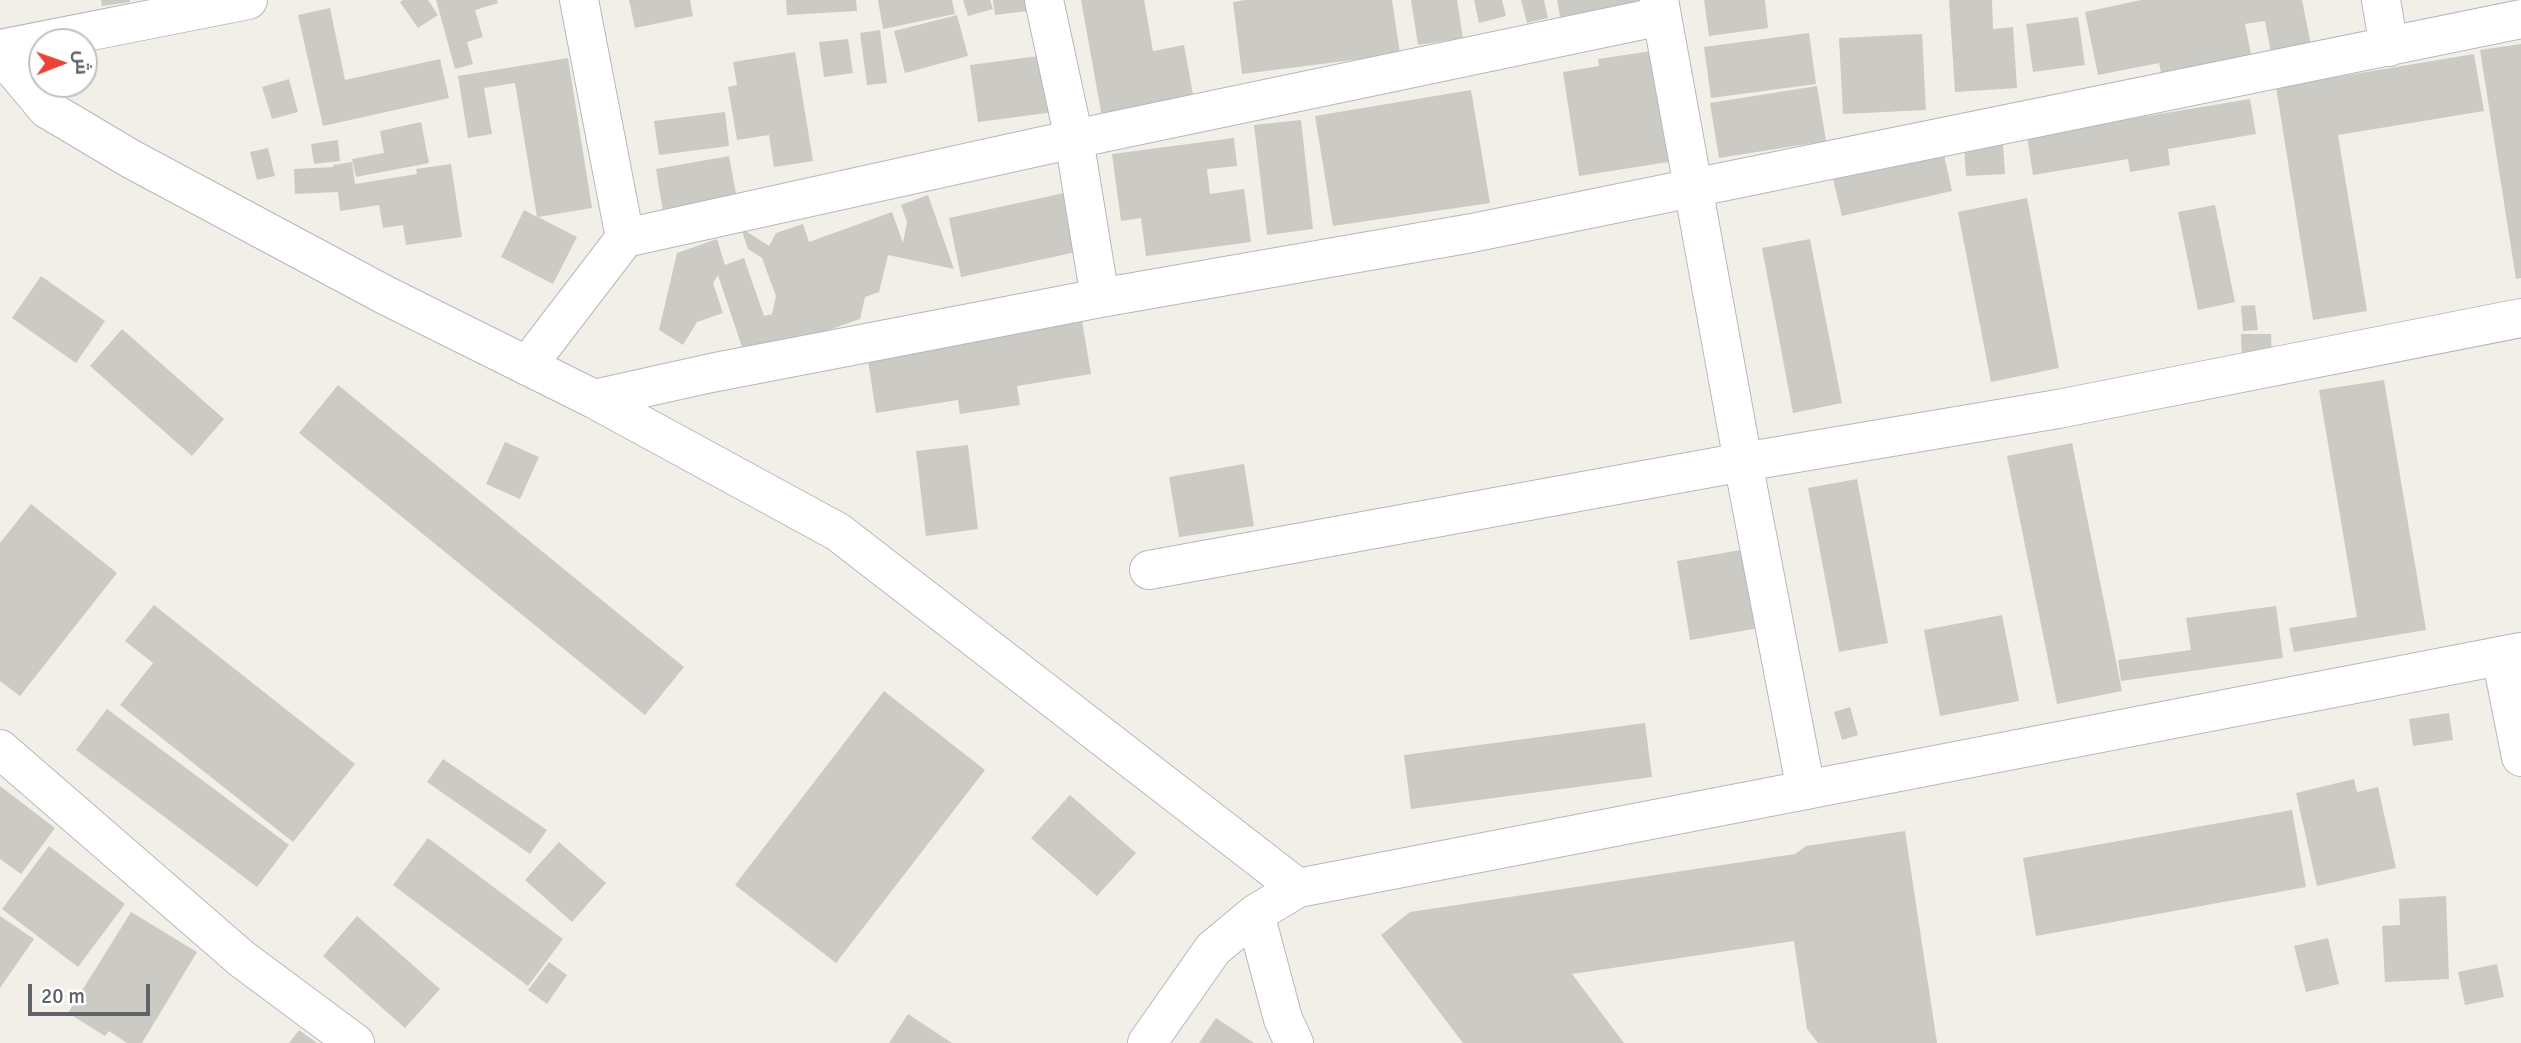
<!DOCTYPE html>
<html>
<head>
<meta charset="utf-8">
<style>
	body { margin:0 }
	#map { position:relative; width:2521px; height:1043px; overflow:hidden; background:#f1efe8; font-family:Signika,Cairo,sans-serif }
	canvas { display:block }
	.north { position:absolute; left:28px; top:28px; width:70px; height:70px; box-sizing:border-box; background:#fff; border:2px solid #bfc1c3; border-radius:50%; rotate:89deg; font-size:19px; font-weight:700; line-height:28px; text-align:center; color:#5f6368 }
	.north::after { content:''; display:block; margin:auto; width:24px; height:32px; background:#ea4335; clip-path:polygon(50% 0,100% 100%,50% 72%,0 100%) }
	.scale { position:absolute; left:28px; top:984px; width:122px; height:32px; box-sizing:border-box; border:4px solid #5f6368; border-top:0; padding-left:9px; font-size:21px; line-height:24px; white-space:nowrap; color:#5f6368; -webkit-text-stroke:5px #fff; paint-order:stroke }
</style>
</head>
<body>
<div id="map">
<canvas width="2521" height="1043"></canvas>
<div class="north">ش</div>
<div class="scale">20 m</div>
</div>
<script>
const context = document.querySelector('canvas').getContext('2d');
context.lineJoin = 'round';
function fillPath(path, color) {
  context.fillStyle = color;
  context.fill(path, 'evenodd');
}
function strokePath(path, color, width, dash) {
  context.strokeStyle = color;
  context.lineWidth = width;
  context.lineCap = dash ? 'butt' : 'round';
  context.setLineDash(dash || []);
  context.stroke(path);
}
const building = new Path2D(`
	M101 0H130V2L102 6Z
	M403 0H428L438 15 418 28 400 2Z
	M436 0H497L498 3 475 10 483 37 467 42 473 64 455 69Z
	M629 0H690L693 16 635 28Z
	M786 0H856L857 11 787 15Z
	M878 0H952L955 14 883 29Z
	M963 0H990L993 9 968 16Z
	M993 0H1034L1035 10 995 15Z
	M1081 0H1144L1153 51 1184 45 1194 100 1102 117Z
	M1245 0H1392L1400 54 1242 74 1233 2Z
	M1411 0H1457L1463 38 1418 45Z
	M1474 0H1502L1506 16 1479 23Z
	M1521 0H1544L1548 18 1527 23Z
	M1557 0H1646L1561 22Z
	M1704 0H1765L1768 28 1709 36Z
	M1949 0H1992L1993 29 2013 27 2017 88 1955 92Z
	M2141 0H2302L2312 50 2272 58 2265 21 2245 24 2252 59 2162 77 2159 63 2098 75 2085 12Z
	M330 8 345 80 440 59 449 98 323 126 298 15Z
	M957 15 968 56 905 73 894 31Z
	M2078 17 2085 65 2033 72 2026 24Z
	M880 30 887 83 867 85 860 33Z
	M1809 33 1816 84 1711 98 1704 47Z
	M1922 34 1926 110 1843 114 1839 38Z
	M848 39 853 73 824 77 819 42Z
	M2521 44V278L2516 279 2480 50Z
	M1665 49 1681 160 1579 176 1563 72 1599 66 1598 59Z
	M795 52 813 161 774 167 769 135 737 140 728 87 737 85 733 62Z
	M1054 54 1062 111 978 122 970 65Z
	M2474 54 2484 111 2338 135 2367 311 2313 320 2276 87Z
	M568 58 592 208 538 217 577 237 553 284 501 257 524 210 537 217 515 83 484 88 492 134 468 138 458 76Z
	M289 79 298 112 272 119 262 87Z
	M1817 86 1826 141 1719 158 1710 103Z
	M1471 90 1490 203 1333 226 1315 116Z
	M2250 99 2256 134 2168 149 2170 165 2130 172 2128 159 2033 175 2027 136Z
	M725 112 729 146 659 155 654 121Z
	M1301 120 1313 229 1267 235 1254 125Z
	M421 122 429 163 356 177 352 159 384 153 380 131Z
	M1234 138 1237 166 1207 169 1210 194 1244 189 1251 242 1146 256 1141 218 1121 221 1112 154Z
	M338 140 340 161 314 164 311 144Z
	M2003 145 2005 174 1966 176 1964 147Z
	M268 148 275 176 257 180 250 152Z
	M1943 150 1952 191 1842 216 1832 175Z
	M729 156 737 199 663 212 656 169Z
	M352 162 355 184 417 174 416 169 451 164 462 237 406 245 403 225 383 228 379 205 340 211 338 192 295 194 294 169 334 167 333 165Z
	M1078 190 1090 249 961 277 949 218Z
	M928 195 954 269 888 255 879 292 865 297 860 319 746 359 718 275 713 283 723 313 697 322 683 345 659 330 677 253 717 239 725 265 744 258 764 316 772 314 776 296 762 258 748 249 741 228 769 246 776 233 803 224 809 242 892 212 903 243 907 222 901 205Z
	M2027 198 2059 368 1991 382 1958 212Z
	M2215 205 2235 302 2198 310 2178 212Z
	M1810 239 1842 403 1793 413 1762 248Z
	M41 276 105 321 76 363 12 318Z
	M2255 305 2258 330 2243 331 2241 306Z
	M1082 321 1091 374 1017 386 1020 405 960 414 958 400 876 413 867 354Z
	M122 329 224 419 192 456 90 366Z
	M2241 334H2271L2272 361H2242Z
	M2384 380 2426 630 2294 652 2289 628 2357 617 2319 390Z
	M338 385 684 667 645 715 299 433Z
	M505 442 539 457 520 499 486 484Z
	M2072 443 2122 691 2057 704 2007 456Z
	M968 445 978 529 926 536 916 451Z
	M1244 464 1254 526 1179 537 1169 477Z
	M1857 479 1888 643 1839 652 1808 488Z
	M31 504 117 573 20 696 0 681V543Z
	M1752 548 1765 627 1690 640 1677 561Z
	M154 605 355 764 293 842 120 705 153 663 125 641Z
	M2276 606 2283 658 2121 681 2118 660 2191 650 2186 618Z
	M2002 615 2019 701 1940 716 1924 630Z
	M884 691 985 770 836 963 735 885Z
	M1850 707 1858 735 1842 740 1834 712Z
	M107 709 289 845 257 887 76 750Z
	M2449 713 2453 740 2413 746 2409 719Z
	M1645 723 1652 777 1411 809 1404 755Z
	M443 759 547 830 530 854 427 782Z
	M2354 779 2357 792 2378 787 2396 868 2317 886 2296 793Z
	M0 786 55 828 21 874 0 859Z
	M1070 795 1136 853 1097 896 1031 838Z
	M2292 810 2306 887 2036 936 2023 858Z
	M1905 831 1937 1043H1818L1807 1029 1794 941 1572 974 1624 1043H1463L1381 935 1410 912 1795 854 1806 846Z
	M428 838 563 939 528 986 393 885Z
	M559 842 606 883 572 922 525 880Z
	M49 846 125 904 78 967 2 909Z
	M2446 896 2449 979 2385 982 2382 926 2400 925 2399 899Z
	M131 912 197 952 142 1043H127L109 1031 105 1036 68 1013Z
	M0 916 34 939 0 988Z
	M357 916 440 989 405 1028 323 956Z
	M2328 938 2339 984 2306 992 2294 946Z
	M549 962 567 975 547 1004 528 990Z
	M2497 964 2504 997 2465 1005 2458 972Z
	M908 1014 952 1043H889Z
	M1216 1018 1254 1043H1199Z
	M299 1030 317 1043H289Z`);
const minor = new Path2D(`
	M579 0 625 238
	M1044 0 1074 139 1100 298
	M1659 0 1743 462 1806 790
	M2381 0 2389 47
	M0 49 248 0
	M0 53 47 109 131 159 385 295 594 399 838 532 1298 888
	M527 366 625 238 1074 139 1662 16
	M594 399 711 373 1100 298 1472 233 2521 19
	M1149 570 1743 462 2058 409 2521 318
	M2501 656 2521 757
	M0 749 242 959 355 1043`);
const tertiary = new Path2D(`
	M1255 914 1283 1019 1294 1043
	M1147 1043 1213 949 1255 914 1298 888 2521 652`);
fillPath(building, '#cccac5');
strokePath(minor, '#b5b8bc', 40);
strokePath(tertiary, '#b5b8bc', 40);
strokePath(minor, '#fff', 38);
strokePath(tertiary, '#fff', 38);
</script>
</body>
</html>
